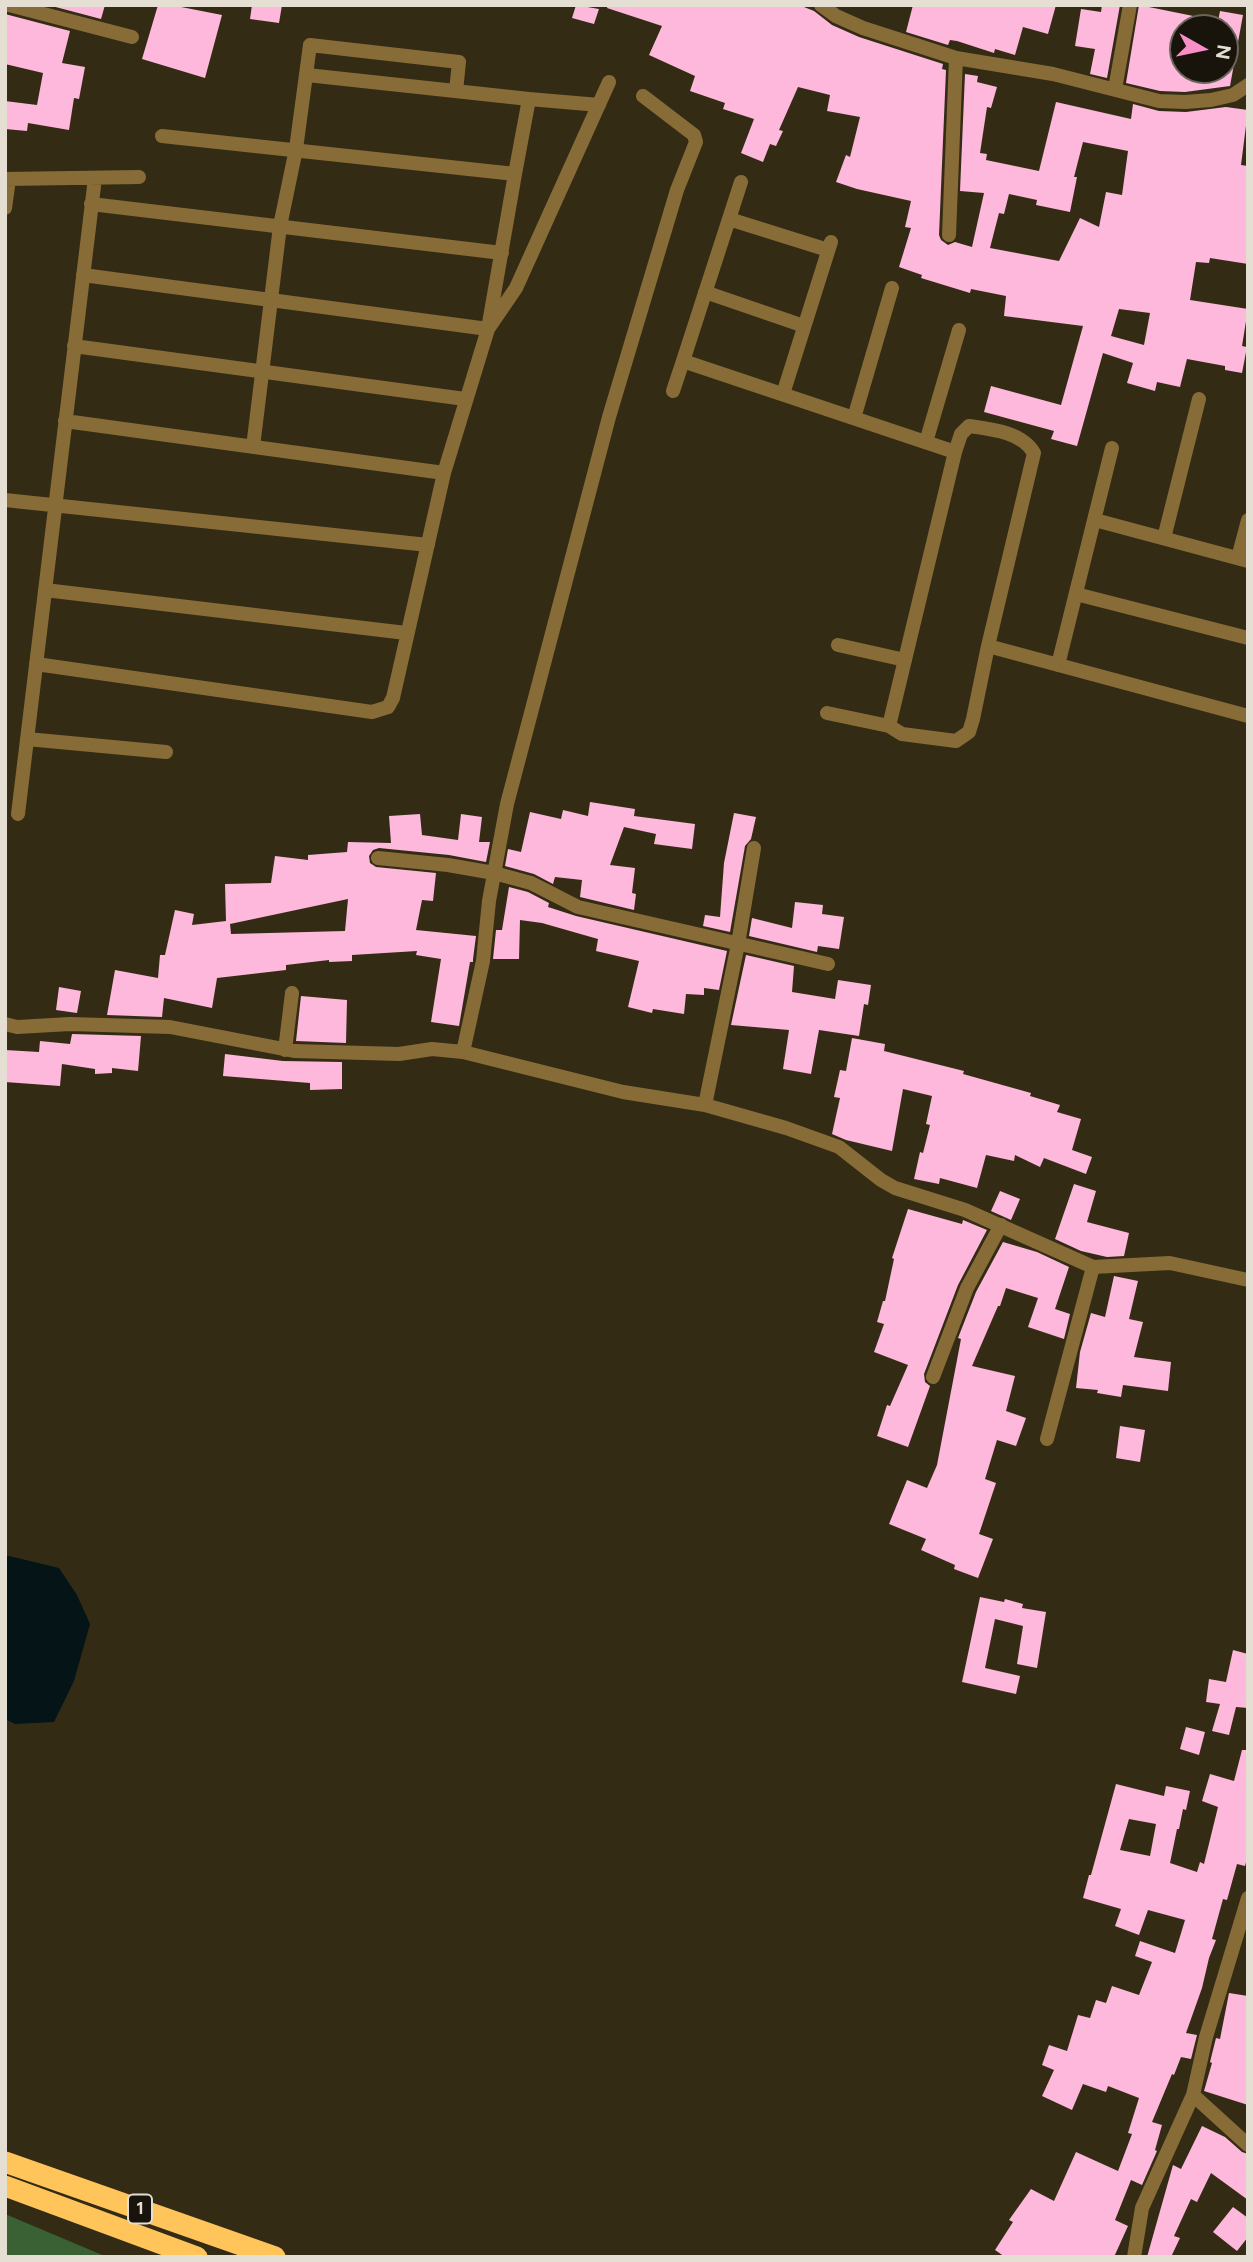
<!DOCTYPE html>
<html>
<head>
<meta charset="utf-8">
<style>
	body { margin:0 }
	#map { position:relative; width:1253px; height:2262px; overflow:hidden; background:#342b15; font-family:Figtree,sans-serif }
	canvas { display:block }
	.frame { position:absolute; inset:0; border:7px solid #e4dfd2; pointer-events:none }
	.north { position:absolute; left:1169px; top:14px; width:70px; height:70px; box-sizing:border-box; background:#18140b; border:2px solid #6a655b; border-radius:50%; rotate:99deg; font-size:19px; font-weight:700; line-height:28px; text-align:center; color:#e4dfd2 }
	.north::after { content:''; display:block; margin:auto; width:24px; height:32px; background:#fa8fc7; clip-path:polygon(50% 0,100% 100%,50% 72%,0 100%) }
</style>
</head>
<body>
<div id="map">
<canvas width="1253" height="2262"></canvas>
<div class="frame"></div>
<div class="north">N</div>
</div>
<script>
const context = document.querySelector('canvas').getContext('2d');
context.lineJoin = 'round';
function fillPath(path, color) {
  context.fillStyle = color;
  context.fill(path, 'evenodd');
}
function strokePath(path, color, width, dash) {
  context.strokeStyle = color;
  context.lineWidth = width;
  context.lineCap = dash ? 'butt' : 'round';
  context.setLineDash(dash || []);
  context.stroke(path);
}
function drawText(font, color, halo, rows, align = 'center') {
  context.font = font + ' Figtree,sans-serif';
  context.lineWidth = 7;
  context.setLineDash([]);
  context.textBaseline = 'middle';
  context.strokeStyle = halo;
  context.fillStyle = color;
  for (const [text, x, y, turn = 0] of rows) {
    context.save();
    context.translate(x, y);
    context.rotate((+turn || 0) * Math.PI / 180);
    context.textAlign = isNaN(turn) ? turn : align;
    if (halo) context.strokeText(text, 0, 0);
    context.fillText(text, 0, 0);
    context.restore();
  }
}
const green = new Path2D(`
	M5 2214 107 2257H5Z`);
const water = new Path2D(`
	M5 1555 59 1568 77 1595 90 1624 74 1681 54 1722 15 1724 5 1719Z`);
const building = new Path2D(`
	M48 5H105L101 19Z
	M158 5H171L222 15 205 78 142 59Z
	M252 5H282L279 23 250 19Z
	M576 5 599 9 594 24 572 18Z
	M608 5H799L814 11 832 25 859 37 943 64 942 69 946 70 939 235 941 240 948 245 955 242 972 247 984 193 960 191 965 74 978 76 977 82 997 87 991 108 987 107 980 153 987 154 986 160 1039 171 1056 102 1131 119 1133 104 1159 111 1186 112 1226 107 1248 110 1241 165 1248 166V264L1210 258 1209 263 1196 262 1190 300 1248 309 1242 346 1247 347 1242 373 1225 370V366L1187 359 1180 387 1157 382 1155 391 1127 383 1133 363 1103 353 1077 446 1051 439 1054 431 984 412 991 386 1061 405 1083 326 1004 316 1006 296 971 289 970 293 921 278 922 275 899 267 911 228 905 227 911 201 857 189 836 182 846 155 850 157 860 117 827 111 830 95 798 87 779 130 783 131 776 146 770 144 763 162 741 153 754 119 723 109 725 103 690 91 695 76 649 55 662 26 607 8ZM1083 142 1128 151 1122 195 1106 192 1099 227 1080 218 1059 261 990 248 999 213 1004 214 1009 194 1037 200 1036 205 1070 212 1077 177H1074ZM1119 309 1150 313 1144 345 1111 336Z
	M913 5H1056L1048 34 1023 27 1015 55 995 49 994 53 957 41 950 40 948 45 906 32Z
	M1102 5H1120L1107 78 1090 74 1095 49 1075 46 1081 9 1101 12Z
	M1139 5 1218 21 1220 11 1243 15 1230 86 1185 92 1160 91 1126 83ZM1183 28H1225V70H1183Z
	M5 14 70 31 62 63 85 67 79 99 74 98 69 130 28 123 27 131 5 129V101L37 105 43 73 5 64Z
	M590 802 635 809 634 816 695 824 692 849 654 844 656 834 624 827 610 865 635 868 632 893 636 894 634 910 580 897 582 880 555 877 553 884 534 874 505 866 508 849 521 852 530 812 561 819 563 810 588 816Z
	M734 813 756 817 751 839 745 846 730 932 703 926 705 915 720 917 724 863Z
	M420 814 422 835 458 840 461 814 482 817 479 842H490L486 862 449 855 379 848 373 850 369 856 370 863 376 867 436 873 433 901 422 900 416 930 476 936 473 959V962H470L459 1026 431 1022 441 959 416 955 417 951 352 955V961L329 962V960L286 965V970L217 978 212 1008 164 998 162 1017 107 1015 115 970 158 978 160 955H165L175 910 194 914 192 925 226 921 225 884 271 883 275 856 308 860V855L347 852 348 842 391 843 389 816ZM348 899 345 931 231 934 230 924Z
	M509 887 528 892 549 903 548 907 576 916 727 951 719 990 704 988V995L686 994 684 1014 653 1009 652 1013 628 1007 639 961 596 951 598 939 542 923 520 920 519 959H493L496 930H502Z
	M795 902 823 905 822 914 844 917 839 949 818 946 817 952 749 936 752 918 792 928Z
	M746 955 794 966 792 992 835 999 838 980 871 985 868 1005 864 1004 859 1036 819 1030 811 1074 783 1069 789 1030 731 1025Z
	M59 987 81 991 77 1013 56 1010Z
	M301 996 347 1000 346 1043 296 1041Z
	M72 1034 141 1036 138 1071 112 1068V1073L95 1074V1069L62 1064 60 1086 5 1082V1050L39 1052 40 1041 70 1044Z
	M852 1038 885 1044 884 1051 964 1071 963 1074 1031 1093 1030 1096 1060 1105 1057 1112 1081 1119 1072 1150 1092 1157 1086 1174 1044 1158 1040 1167 1015 1155 1014 1161 986 1155 977 1188 940 1178 939 1184 914 1179 920 1152 923 1153 930 1125 926 1124 932 1096 903 1089 892 1151 846 1140 832 1134 840 1098 834 1097 840 1070 846 1071Z
	M225 1054 283 1061 342 1062V1089L310 1090V1083L223 1076Z
	M1074 1184 1096 1191 1087 1222 1129 1233 1124 1256 1107 1257 1081 1251 1055 1239Z
	M1000 1191 1020 1199 1011 1220 991 1211Z
	M908 1209 962 1224 963 1220 987 1230 958 1285 924 1374 925 1382 930 1386 908 1447 877 1436 887 1405 890 1406 908 1365 874 1352 884 1324 877 1322 883 1301H885L894 1259 892 1258Z
	M1003 1242 1037 1252 1069 1267 1055 1309 1070 1314 1064 1339 1028 1327 1038 1298 1006 1288 1000 1306H998L972 1366 1015 1376 1006 1411 1026 1418 1016 1446 997 1440 985 1479 996 1483 979 1534 993 1539 978 1578 954 1569 955 1565 921 1550 926 1539 889 1524 907 1480 927 1488 937 1465 961 1339 958 1338 976 1292Z
	M1114 1276 1138 1281 1129 1319 1143 1322 1134 1357 1171 1362 1168 1391 1123 1385 1121 1397 1097 1393 1098 1390 1076 1388 1080 1352 1091 1313 1105 1317Z
	M1120 1426 1145 1430 1140 1462 1116 1458Z
	M980 1597 1004 1602 1005 1599 1023 1604 1022 1608 1046 1612 1037 1668 1017 1664 1023 1626 995 1619 985 1668 1020 1676 1016 1694 962 1682Z
	M1233 1650 1248 1654V1708L1236 1707 1229 1735 1212 1731 1220 1704 1206 1702 1209 1679 1226 1682Z
	M1186 1727 1205 1732 1199 1755 1180 1749Z
	M1242 1750H1248V1855L1245 1866 1237 1864 1227 1900 1223 1899 1212 1939 1216 1940 1209 1958 1202 1988 1186 2033 1197 2035 1191 2059 1181 2057 1174 2075 1172 2074 1152 2122 1162 2125 1155 2150 1157 2151 1142 2185 1131 2180 1115 2220 1128 2226 1114 2257H1005L995 2250 1013 2222 1009 2220 1031 2189 1054 2201 1076 2152 1118 2171 1132 2134 1128 2133 1139 2098 1108 2086 1106 2092 1083 2084 1072 2110 1042 2096 1054 2070 1042 2065 1049 2045 1067 2051 1078 2015 1090 2018 1096 2000 1106 2003 1112 1986 1139 1995 1152 1962 1135 1956 1140 1941 1175 1953 1185 1920 1148 1910 1139 1935 1115 1926 1121 1909 1083 1898 1089 1875H1091L1116 1784 1164 1796 1166 1786 1190 1791 1186 1810 1183 1809 1179 1829H1177L1170 1863 1197 1872 1200 1862 1204 1864 1218 1807 1202 1801 1210 1774 1234 1781ZM1129 1819 1156 1824 1150 1856 1120 1850Z
	M1229 1993 1248 1996V2105L1204 2091 1212 2063 1210 2062 1216 2038 1220 2039Z
	M1202 2126 1225 2137 1242 2152 1248 2154V2200L1211 2173 1197 2202 1191 2199 1174 2236 1180 2238 1171 2257H1147L1173 2165 1181 2169Z
	M1233 2207 1248 2218V2237L1237 2251 1213 2232Z`);
const street = new Path2D(`
	M9 5 132 37
	M821 5 836 16 863 28 956 58 1053 74 1159 101 1185 102 1211 100 1233 95 1248 85
	M307 75 529 99 515 174
	M1115 89 1130 5
	M529 99 599 105
	M5 179 139 177
	M741 182 683 361 955 452
	M91 204 502 253
	M5 208 9 179
	M729 219 828 250
	M949 235 956 58
	M83 275 488 329 516 288 609 82
	M705 292 804 326
	M74 346 465 399
	M673 391 683 361
	M783 394 831 242
	M854 418 892 288
	M65 421 444 473
	M969 426C991 429 1022 432 1034 453L988 646 973 719 969 732 956 741 902 734 889 726 955 452 961 434Z
	M926 442 959 330
	M253 447 280 226 296 149 310 45 459 62 456 91
	M5 500 428 545
	M1095 520 1248 561
	M1164 538 1199 399
	M1238 558 1248 520
	M45 590 406 633
	M1076 594 1248 638
	M838 645 905 660
	M988 646 1248 716
	M36 664 372 712 388 707 393 698 444 473 488 329 515 174 162 136
	M1058 665 1112 448
	M827 713 889 726
	M27 739 166 752
	M18 814 95 178
	M378 858 448 865 494 873 531 883 578 907 828 964
	M5 1024 17 1027 70 1024 170 1027 294 1051 399 1054 432 1049 463 1052 623 1092 705 1105 786 1128 839 1147 881 1180 895 1188 965 1210 1093 1267 1170 1263 1248 1280
	M285 1050 292 993
	M463 1052 483 961 489 901 507 804 609 417 677 190 696 142 694 135 643 96
	M705 1105 738 944 754 848
	M933 1377 967 1288 1001 1225
	M1047 1439 1093 1267
	M1193 2095 1248 2145
	M1134 2257 1142 2208 1193 2095 1206 2037 1248 1898`);
const highway = new Path2D(`
	M5 2162 275 2257
	M5 2186 197 2257`);
const shields = [
	[140,2209,24]
];
const shieldNames = [
	["1",140,2209]
];
fillPath(green, '#3a6133');
fillPath(water, '#051417');
fillPath(building, '#fdb8dc');
strokePath(street, '#886c38', 14);
strokePath(highway, '#ffc55a', 21);
for (const [x, y, w] of shields) {
  const box = new Path2D();
  box.roundRect(x - w / 2, y - 14.5, w, 29, 5);
  context.fillStyle = '#18140b';
  context.fill(box);
  strokePath(box, '#e4dfd2', 2);
}
drawText('bold 18px', '#e4dfd2', null, shieldNames);
</script>
</body>
</html>
